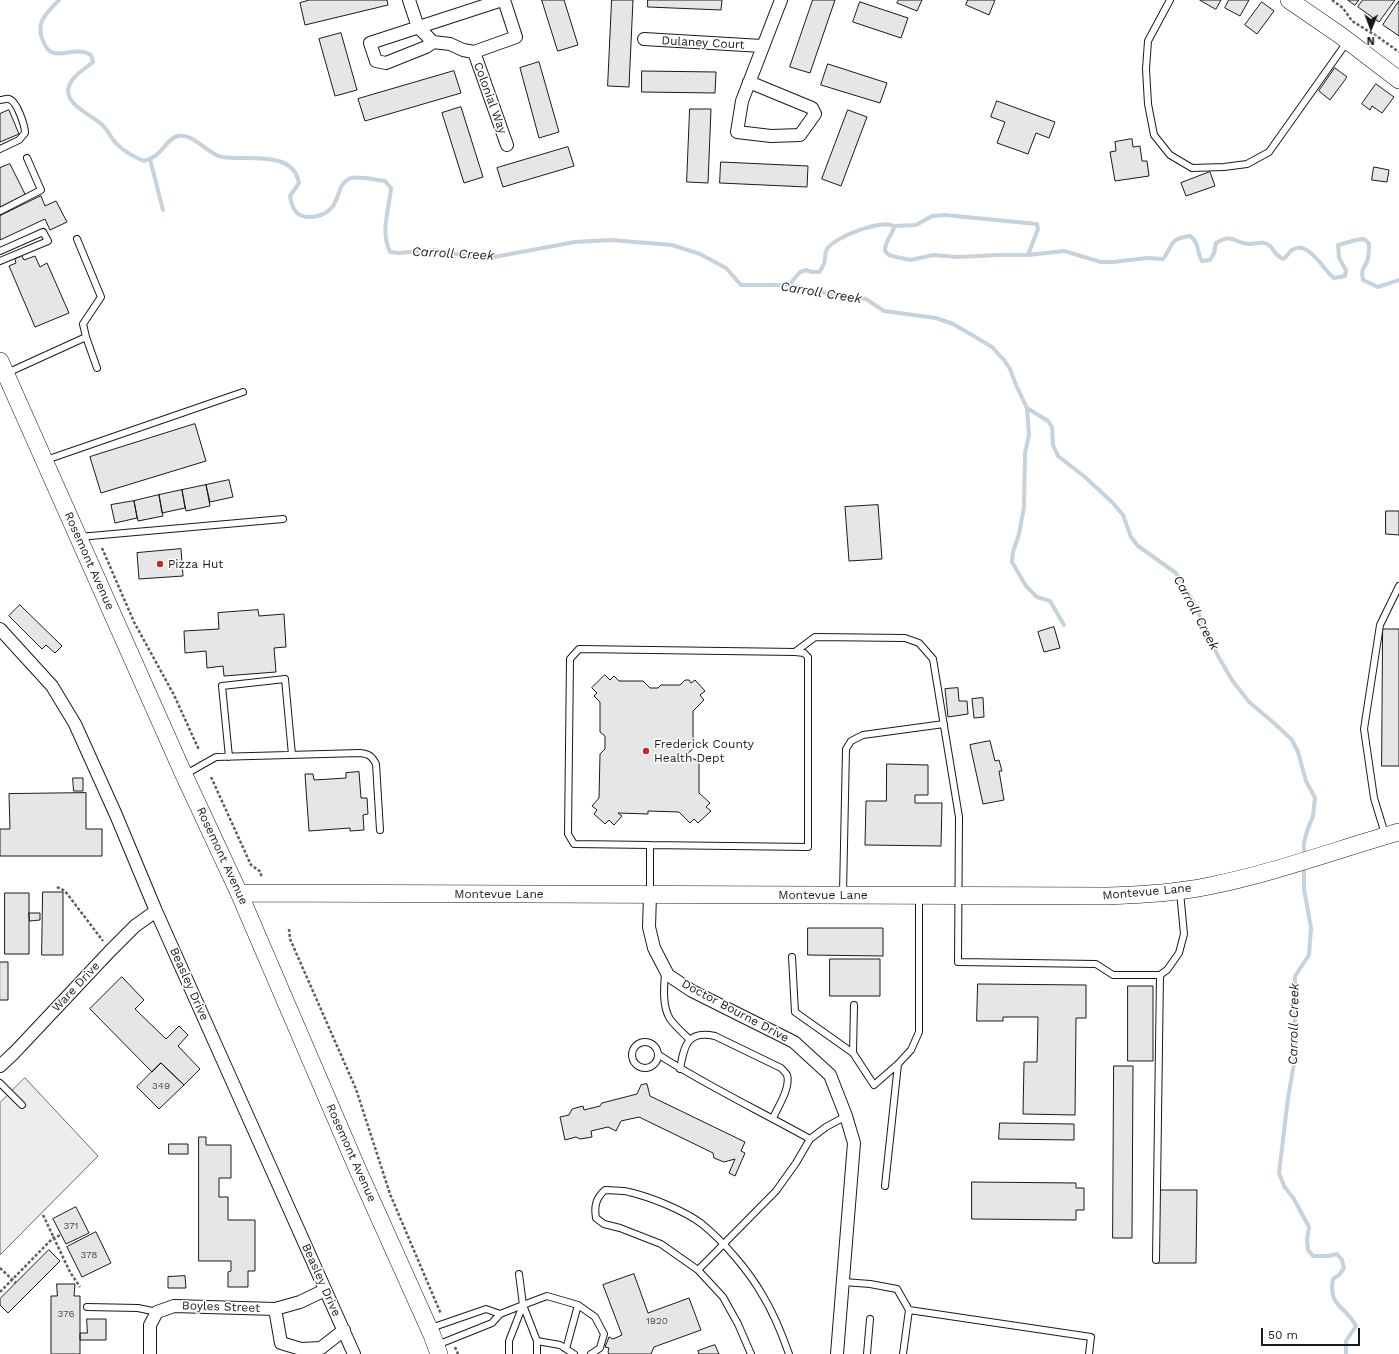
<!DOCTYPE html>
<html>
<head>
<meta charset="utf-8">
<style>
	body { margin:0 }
	#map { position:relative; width:1399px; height:1354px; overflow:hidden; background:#fff; font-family:"Work Sans",sans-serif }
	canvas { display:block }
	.north { position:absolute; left:1351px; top:8px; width:40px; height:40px; -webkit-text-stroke:3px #fff; paint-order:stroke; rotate:181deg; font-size:11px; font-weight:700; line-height:16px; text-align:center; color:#1a1a1a }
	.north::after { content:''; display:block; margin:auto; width:14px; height:18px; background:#1a1a1a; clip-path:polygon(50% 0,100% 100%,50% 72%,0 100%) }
	.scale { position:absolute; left:1261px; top:1328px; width:99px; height:18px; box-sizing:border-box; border:2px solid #1a1a1a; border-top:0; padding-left:5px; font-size:12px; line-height:14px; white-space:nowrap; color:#1a1a1a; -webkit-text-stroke:3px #fff; paint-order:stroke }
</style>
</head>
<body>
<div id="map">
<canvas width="1399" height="1354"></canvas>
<div class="north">N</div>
<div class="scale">50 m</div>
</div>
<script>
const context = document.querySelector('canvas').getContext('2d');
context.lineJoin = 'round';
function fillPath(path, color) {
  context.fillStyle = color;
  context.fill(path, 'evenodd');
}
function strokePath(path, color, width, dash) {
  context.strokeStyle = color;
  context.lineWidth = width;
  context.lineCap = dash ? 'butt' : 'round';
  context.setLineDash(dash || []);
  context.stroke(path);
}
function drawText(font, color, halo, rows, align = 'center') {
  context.font = font + ' "Work Sans",sans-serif';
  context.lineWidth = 3;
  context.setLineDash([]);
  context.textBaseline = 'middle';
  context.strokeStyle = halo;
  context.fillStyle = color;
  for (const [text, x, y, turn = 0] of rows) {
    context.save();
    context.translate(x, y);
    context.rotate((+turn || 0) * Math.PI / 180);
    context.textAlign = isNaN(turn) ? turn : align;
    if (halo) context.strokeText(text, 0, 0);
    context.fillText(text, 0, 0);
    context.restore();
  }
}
const parking = new Path2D(`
	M25 1078 98 1156 0 1255V1103Z`);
const stream = new Path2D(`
	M59 0C46 14 34 23 44 43 46 48 49 52 54 53 64 55 73 50 83 52 85 52 89 54 91 55L93 62C85 69 73 75 69 86 63 104 90 114 100 123 107 128 110 137 116 143 123 151 134 157 144 161 147 160 152 158 155 156 164 150 167 139 178 136 194 133 207 154 222 157 246 161 293 149 299 183L290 196C291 202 292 208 297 213 307 221 326 216 333 206 340 196 338 183 351 178 358 176 377 180 385 181L391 188C389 211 380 230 390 252L399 253 434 250 474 257H494L575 242 611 240 672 245 700 254 726 268 741 285H789L830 294 866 299 884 311 936 318 953 324 972 335 992 347 1004 360 1010 369 1016 385 1027 408 1048 421 1052 427 1053 445 1058 456 1085 477 1112 502 1123 515 1131 537 1138 546 1176 573 1192 599 1218 656 1232 680 1249 702 1274 723 1292 740 1298 752 1306 781 1315 798 1313 816 1307 831 1304 843V857
	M150 159 163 210
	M894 226 916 225 932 216 945 215 1037 224 1038 229 1028 255
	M789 285 800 272 806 270 812 272H819C828 262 823 256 827 249 834 237 882 219 894 226 893 236 885 238 885 251L889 255 896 257 911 260 933 255 958 257 998 255H1028L1064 251 1101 262H1113L1147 258 1163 259C1174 245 1168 239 1190 236 1200 243 1196 251 1202 261L1210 260 1214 253 1216 243C1233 233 1234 243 1249 244 1257 244 1263 240 1270 246 1276 252 1274 255 1283 259 1287 257 1288 253 1292 250 1308 239 1324 271 1334 278L1345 276 1346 270 1339 258 1338 245 1356 240 1364 239 1369 244C1369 248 1369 253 1368 258 1366 269 1360 266 1363 280L1378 287 1399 280
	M1027 408 1029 435 1025 453 1024 507 1019 534 1013 552 1012 562 1026 586 1037 597 1050 601 1064 625
	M1304 866V889L1311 928 1309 955 1295 976V1058L1288 1098 1279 1173 1284 1186 1294 1199 1309 1227 1307 1240 1308 1250 1313 1256H1328L1337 1254 1342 1260 1344 1268 1339 1275 1333 1279C1328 1307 1345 1305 1356 1326L1346 1341V1354`);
const building = new Path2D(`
	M310 0H387L388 5 305 25 300 3Z
	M542 0H564L578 45 558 51Z
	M612 0H633L629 87 608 86Z
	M648 0H722L721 10 648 7Z
	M813 0H835L810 73 790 67Z
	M899 0H922L917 11 897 3Z
	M968 0H995L989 15 966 5Z
	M1200 0H1221L1216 9Z
	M1229 0H1249L1240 16 1225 8Z
	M1348 0H1359L1355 5Z
	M1363 0H1395L1379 22 1358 7Z
	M1399 1V36L1383 25Z
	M860 2 908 18 901 38 853 22Z
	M1262 2 1274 11 1257 34 1245 25Z
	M341 33 357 90 335 96 319 39Z
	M539 62 559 132 539 138 520 68Z
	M828 64 887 83 880 103 821 85Z
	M1335 68 1347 77 1330 100 1319 91Z
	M454 71 461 93 365 121 358 99Z
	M642 71 716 72 715 93 642 92Z
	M1376 84 1394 97 1382 113 1372 106 1370 110 1362 104Z
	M997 101 1055 122 1049 138 1036 133 1028 154 997 143 1005 122 991 117Z
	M461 107 483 177 464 183 442 113Z
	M690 109H711L708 183 687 182Z
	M9 110 19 134 0 142V114Z
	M848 110 867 117 841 186 822 179Z
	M1132 139 1133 147 1140 146 1142 161H1147L1149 176 1115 181 1110 152 1116 151 1115 142Z
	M568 147 574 166 503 187 497 168Z
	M721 162 808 166 807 187 720 183Z
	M10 164 26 196 0 209V168Z
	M1374 167 1389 170 1387 182 1372 180Z
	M1210 172 1215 186 1186 196 1181 183Z
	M41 196 45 206 56 201 67 222 50 230 45 219 0 240V216Z
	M22 256 24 260 35 256 40 267 47 263 69 313 35 327 9 266 16 263 15 259Z
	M195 424 206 461 101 493 90 457Z
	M229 480 233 497 210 502 206 485Z
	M206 485 210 506 186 511 182 490Z
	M182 490 185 508 162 513 159 495Z
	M159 495 163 516 138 521 134 501Z
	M134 501 137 518 115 523 111 505Z
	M878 505 882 559 849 561 845 507Z
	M1386 511H1399V535L1386 534Z
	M181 549 183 576 139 579 137 553Z
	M20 605 62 646 55 653 46 645 42 649 9 616Z
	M258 610 259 616 284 614 286 647 274 648 276 672 224 676 223 666 207 668 206 651 185 653 184 631 219 629 218 613Z
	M1054 627 1060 648 1044 652 1038 632Z
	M1383 629H1399V766H1382Z
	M605 675 610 680 614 676 619 681H643L650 688H658L661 685H680L685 680H689L691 683 695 680 705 691 700 695 704 700 693 711V749L688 753V759H695L699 764V793L710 803 706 807 711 811 698 823 694 819 690 823 679 812 648 811V814L618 813 622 816 614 825 609 820 605 824 594 814 597 810 592 806 599 798 600 754 605 749V736L600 732V702L594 696 597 693 592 688Z
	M958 688 959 701H967L968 714 948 717 945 689Z
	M983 698 984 717 974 718 972 699Z
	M990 741 995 761 999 760 1002 771H999L1004 800 983 804 970 745Z
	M887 764 928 765V795H915V803H942L941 846 865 845 866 801H886Z
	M359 772 361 798H367L368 814 363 815 364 830 350 831V828L309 831 305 774H313L314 780 346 778V773Z
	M73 778H83V791H74Z
	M86 793V829H102V856H0V829H10L9 794Z
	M43 892H63V955H42Z
	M5 893H29V954H5Z
	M29 913H40V920L30 921Z
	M808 928H883V956L808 955Z
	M830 959H880V996H830Z
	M0 962H8V1000H0Z
	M122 977 144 1000 135 1009 166 1039 179 1026 188 1035 178 1046 200 1069 184 1085 161 1063 152 1072 90 1009Z
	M978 984 1086 985V1018H1076L1075 1115 1023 1114 1024 1062H1037L1038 1017H1003V1021H977Z
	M1128 986H1153V1061H1128Z
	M161 1063 184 1085 159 1109 137 1087Z
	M1114 1066H1133L1132 1238H1113Z
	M647 1084 650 1096 745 1142 741 1151 745 1153 735 1176 729 1173 735 1159 724 1162 714 1158 713 1153 639 1117 621 1121 616 1131 608 1127 591 1131 592 1137 580 1139 576 1137 565 1140 560 1117 569 1115 572 1109 583 1106 584 1110 600 1106 602 1103 637 1094 641 1085Z
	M1000 1123 1074 1124V1140L999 1139Z
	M199 1137H206V1145H231V1178H219V1197H228V1220H255V1271H248V1287H228V1272L231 1271V1261H199Z
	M169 1144H188V1154H169Z
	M972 1182 1076 1183V1188H1084V1210H1076V1220L972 1219Z
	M1159 1190H1197L1196 1263H1158Z
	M76 1207 89 1233 66 1244 53 1219Z
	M96 1232 111 1263 82 1277 67 1247Z
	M49 1250 60 1261 8 1313 0 1305V1299Z
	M634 1274 648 1313 689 1298 701 1330 654 1347 651 1354H609L608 1352 609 1348 605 1347 609 1337 613 1339 622 1335 603 1285Z
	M185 1276 186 1288H168V1277Z
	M57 1284H75L74 1296H80V1354H51V1296H57Z
	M87 1319H106V1340H80V1333H87Z
	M715 1345 719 1354H699L698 1351Z`);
const path = new Path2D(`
	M1332 0 1343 8 1352 21 1378 37 1399 52
	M102 548 134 622 174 695 199 750
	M211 777 251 865 261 872V878
	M57 887 65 891 103 941
	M289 929 290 939 356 1089 390 1194 441 1314
	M43 1215 70 1272 80 1287
	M0 1268 16 1283
	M0 1292 53 1238 61 1235
	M455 1347 458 1354`);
const lane = new Path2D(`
	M1170 0 1148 41 1146 69 1148 104 1154 135 1170 155 1192 168 1224 167 1247 164 1269 152 1347 42
	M0 100C3 100 7 98 9 99 17 101 25 126 25 133L19 140 0 149
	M0 211 41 190 27 158
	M0 251 43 232 48 241 0 261
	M86 337 97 368
	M7 373 86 337 83 324 101 297 77 239
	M46 460 243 392
	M79 537 283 519
	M229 757 222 686 285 679 292 755
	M186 774 216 757 360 753C369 754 372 756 376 764L380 830
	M1385 834 1374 798 1364 729 1380 625 1399 586
	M650 845 808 847V657L804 653 795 652
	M650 893V845L574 844 568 834 570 659 579 649 795 652 815 637 905 638 919 643 933 659 959 817 958 962 1096 964 1113 975H1160L1167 970 1179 953 1184 934 1180 892
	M843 893 846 749 851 741 863 735 944 724
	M792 957 795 1012 853 1053 874 1085 898 1064 911 1050 919 1032V897
	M665 973C664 987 662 1006 670 1019 675 1026 683 1033 689 1039
	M632 1055a13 13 0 1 1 26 0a13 13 0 1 1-26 0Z
	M853 1053 854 1005
	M659 1055C707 1086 760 1111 810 1139
	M680 1069C684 1046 687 1030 715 1036L781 1068C783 1070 786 1073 787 1075 791 1087 778 1107 773 1118
	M0 1083 22 1105
	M885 1186 898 1064
	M1156 1260 1160 975
	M698 1270 723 1297 738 1324 751 1354
	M844 1282 870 1284 897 1289 909 1310 903 1354
	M523 1305 537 1341V1354
	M87 1307 138 1308 157 1312
	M909 1310 1091 1337 1089 1354
	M500 1314 523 1305 519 1274
	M431 1328 486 1309 500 1314 492 1323 437 1345
	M537 1341 560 1345 574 1354
	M566 1349 578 1305
	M509 1354V1341L523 1305 547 1296 578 1305 595 1317 604 1334 600 1348 591 1354
	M789 1354C782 1334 774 1314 763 1296 749 1271 724 1242 702 1224 685 1211 651 1197 629 1192 622 1190 613 1191 605 1190 596 1198 594 1206 596 1218L604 1224 620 1228 661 1244 698 1270 776 1191 796 1163 810 1139 826 1127 846 1116
	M867 1354 870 1319`);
const street = new Path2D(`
	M409 0 418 27 433 42
	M502 0 370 43 376 61 386 63 426 47 433 42 450 44 463 50 474 52 516 37 504 0
	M644 39 762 46
	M474 52 507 145
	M749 82 812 108 815 114 800 135 771 136 737 132 742 101 781 0
	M0 629 52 686 75 724 116 815 156 911 354 1354
	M650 895 649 927 654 948 668 975 692 991 794 1042 830 1075 846 1116 854 1143 837 1354
	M0 1066 14 1053 111 950 135 926 156 911
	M275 1309 281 1343 301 1349 321 1348 344 1330
	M150 1354V1325L157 1312 174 1306 275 1309 300 1302 325 1290`);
const secondary = new Path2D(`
	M1289 0 1340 35 1399 80
	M0 361 184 775 239 893 357 1168 432 1335 439 1354
	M239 893 1107 896C1141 895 1176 893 1209 886 1274 873 1336 850 1399 832`);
const markers = [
	[160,564,4,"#c62828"],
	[646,751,4,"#c62828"]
];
const numberNames = [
	["349",161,1086],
	["371",71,1226],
	["378",89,1255],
	["376",66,1314],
	["1920",657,1321]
];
const streetNames = [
	["Dulaney Court",703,43,3],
	["Colonial Way",490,98,70],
	["Rosemont Avenue",89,561,66],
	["Rosemont Avenue",222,856,65],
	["Montevue Lane",1147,892,-5],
	["Montevue Lane",499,894],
	["Montevue Lane",823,895],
	["Beasley Drive",189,984,66],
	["Ware Drive",76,987,-47],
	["Doctor Bourne Drive",735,1011,28],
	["Rosemont Avenue",351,1153,66],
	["Beasley Drive",321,1280,66],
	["Boyles Street",221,1307,2]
];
const poiNames = [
	["Pizza Hut",168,564],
	["Frederick County",654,744],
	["Health Dept",654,758]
];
const waterNames = [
	["Carroll Creek",453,254,3],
	["Carroll Creek",821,293,9],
	["Carroll Creek",1196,613,62],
	["Carroll Creek",1294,1024,-89]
];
fillPath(parking, '#ededed');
strokePath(parking, '#6a6a6a', 1);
strokePath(stream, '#c6d2dc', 4);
fillPath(building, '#e6e6e6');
strokePath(building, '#1a1a1a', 1);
strokePath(lane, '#1a1a1a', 8);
strokePath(street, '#1a1a1a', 14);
strokePath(secondary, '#1a1a1a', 18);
strokePath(path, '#5f5f5f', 2.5, [3, 2]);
strokePath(lane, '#fff', 6);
strokePath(street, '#fff', 12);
strokePath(secondary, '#fff', 17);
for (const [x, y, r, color] of markers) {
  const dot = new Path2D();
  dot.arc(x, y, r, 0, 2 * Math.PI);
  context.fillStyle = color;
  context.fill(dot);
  strokePath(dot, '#fff', 1.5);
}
drawText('10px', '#4d4d4d', null, numberNames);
drawText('12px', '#1a1a1a', '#fff', streetNames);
drawText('12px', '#1a1a1a', '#fff', poiNames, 'left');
drawText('italic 13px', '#1a1a1a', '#fff', waterNames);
</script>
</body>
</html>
